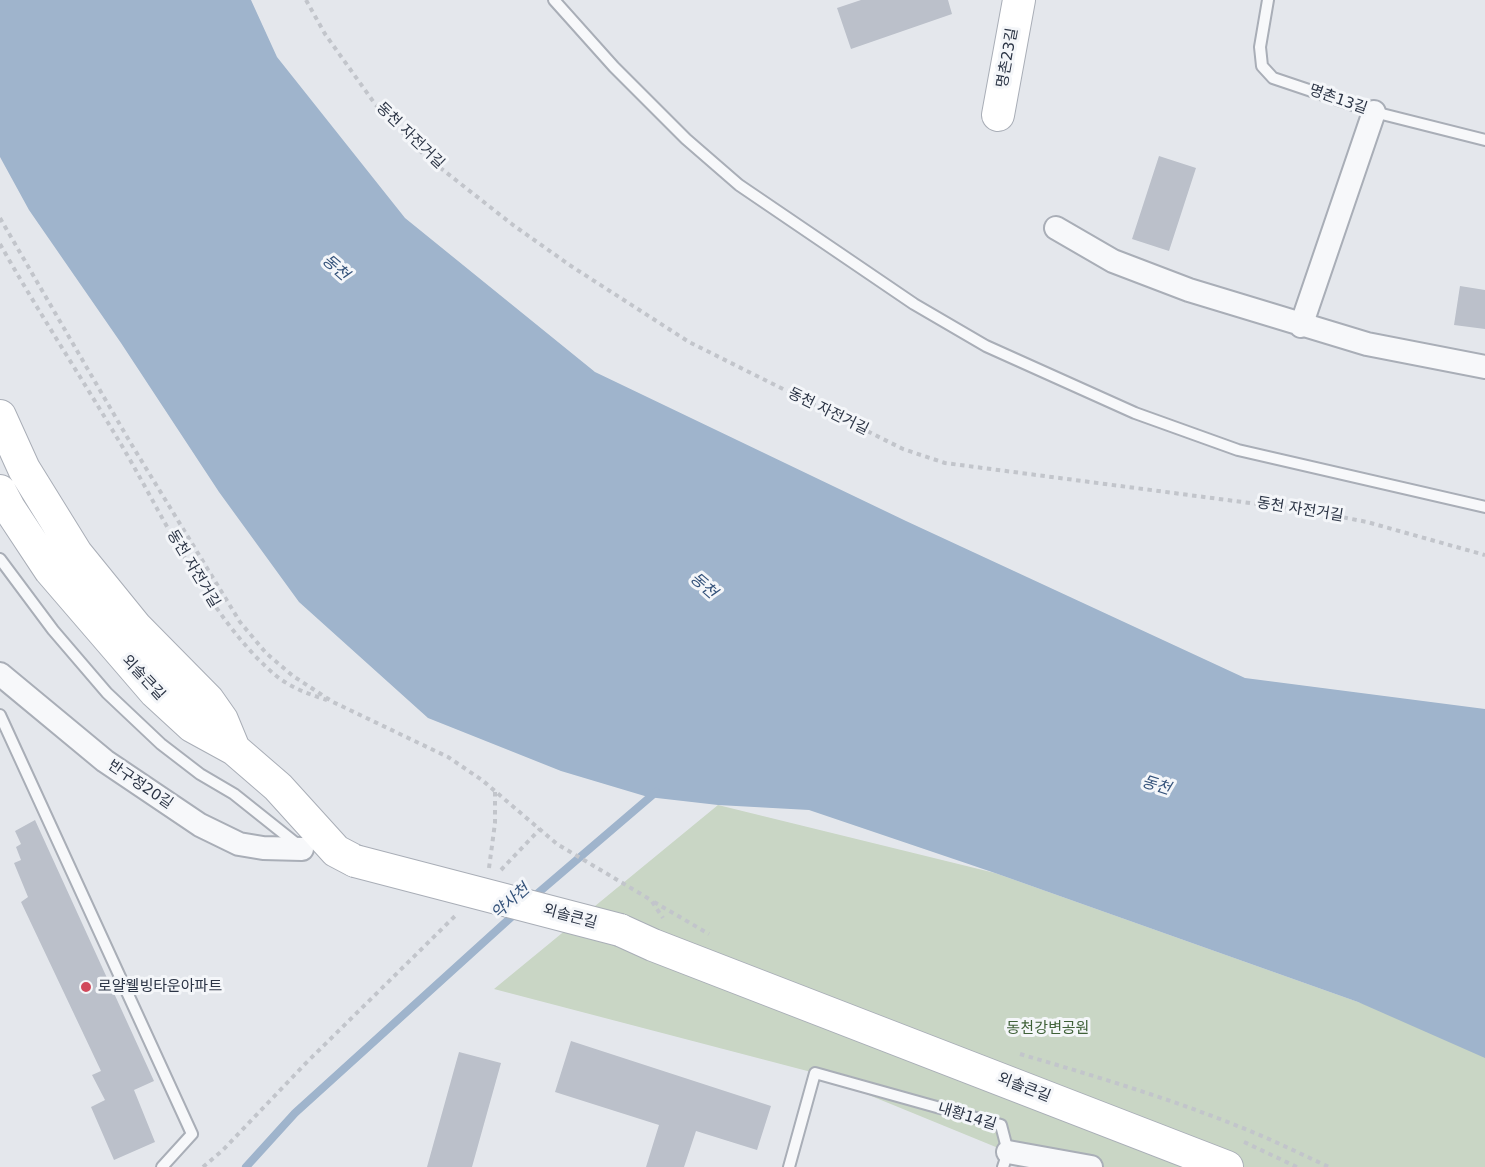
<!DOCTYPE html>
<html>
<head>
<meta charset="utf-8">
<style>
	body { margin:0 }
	canvas { display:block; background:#e4e7ec }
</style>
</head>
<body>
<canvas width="1485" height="1167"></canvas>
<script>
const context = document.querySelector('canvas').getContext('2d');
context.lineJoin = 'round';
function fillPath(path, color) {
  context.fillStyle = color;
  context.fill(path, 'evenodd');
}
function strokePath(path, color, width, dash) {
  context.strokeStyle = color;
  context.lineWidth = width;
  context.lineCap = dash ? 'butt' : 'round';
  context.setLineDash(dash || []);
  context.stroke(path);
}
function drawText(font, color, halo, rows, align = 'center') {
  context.font = font + ' "DejaVu Sans","Noto Sans KR",sans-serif';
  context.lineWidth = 6;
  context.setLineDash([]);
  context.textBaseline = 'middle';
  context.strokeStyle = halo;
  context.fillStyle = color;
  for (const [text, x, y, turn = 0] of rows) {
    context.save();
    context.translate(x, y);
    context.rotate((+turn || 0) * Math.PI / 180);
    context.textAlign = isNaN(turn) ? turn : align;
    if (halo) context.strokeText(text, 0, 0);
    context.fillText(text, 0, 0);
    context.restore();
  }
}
const green = new Path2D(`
	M718 805 995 873 1358 1002 1485 1044V1167H1068L1008 1152 815 1073 494 989Z`);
const water = new Path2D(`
	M0 0H251L277 57 405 218 595 372 906 521 1245 678 1485 709V1058L1358 1002 995 873 809 810 718 805 648 797 561 771 428 718 299 602 219 492 121 343 29 210 0 157Z`);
const stream = new Path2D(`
	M531 899 656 792
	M246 1167 295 1113 518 911`);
const building = new Path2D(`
	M861 0H948L952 14 851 49 837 8Z
	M1159 156 1196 168 1169 251 1132 239Z
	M1460 286 1485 290V329L1454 325Z
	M35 820 154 1081 134 1090 155 1142 114 1160 91 1107 105 1100 92 1075 101 1071 21 902 28 897 14 863 21 860 16 847 21 844 15 831Z
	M571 1041 771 1106 757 1150 696 1131 684 1167H646L659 1125 555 1092Z
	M459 1052 501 1063 472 1167H427Z`);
const path = new Path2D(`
	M306 0 325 34 375 104 424 155 513 225 571 266 689 342 903 449 945 463 1311 511 1367 522 1485 555
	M0 218 130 442 240 622 266 653 293 676 333 702 448 757 482 780 557 844 651 900 663 918
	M0 244C36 308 76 369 113 431 161 509 205 614 274 674 289 687 308 694 327 700
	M489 868 495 823V792
	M501 870 540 829
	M654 902 709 934
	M1020 1054C1098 1077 1175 1100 1250 1131 1277 1142 1303 1155 1329 1167
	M1244 1142 1297 1167
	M203 1167 223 1150 304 1065 455 916`);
const lane = new Path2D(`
	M554 0 614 67 686 139 739 185 914 304 986 346 1135 413 1238 450 1485 507
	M1268 0 1260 47 1262 66 1273 78 1374 112 1485 140
	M0 559 53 630 107 693 161 744 200 774 234 794 298 845
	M0 715 192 1134 162 1167
	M789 1167 815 1073 1001 1125 1008 1152 1003 1167`);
const street = new Path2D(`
	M1056 228 1113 261 1189 290 1367 344 1485 367
	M1301 326 1374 112
	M0 674 105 761 200 825 239 844 263 848 302 849
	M1008 1152 1091 1167`);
const secondary = new Path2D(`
	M998 115 1019 0
	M0 416 24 469 76 553 136 627 208 700 222 720 234 749
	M0 491 9 508 50 570 155 692 192 726 234 749 278 787 336 851 355 861
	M620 930 653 945 1227 1167`);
const secondaryBridge = new Path2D(`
	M355 861 620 930`);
const markers = [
	[86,987,6,"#d1495b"]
];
const streetNames = [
	["명촌23길",1008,58,-80],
	["명촌13길",1338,100,19],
	["동천 자전거길",410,136,44],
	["동천 자전거길",828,412,26],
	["동천 자전거길",1300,510,9],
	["동천 자전거길",193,569,59],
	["외솔큰길",143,678,47],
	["반구정20길",140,785,34],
	["외솔큰길",570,917,15],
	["외솔큰길",1024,1088,21],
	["내황14길",967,1117,17]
];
const poiNames = [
	["로얄웰빙타운아파트",98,987]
];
const parkNames = [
	["동천강변공원",1048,1029]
];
const waterNames = [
	["동천",335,268,41],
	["동천",703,586,41],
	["동천",1156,786,17],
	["약사천",511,902,-42]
];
fillPath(green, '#c9d6c5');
fillPath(water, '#9fb4cc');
strokePath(stream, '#9fb4cc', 8);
fillPath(building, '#bbc0ca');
strokePath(lane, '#a9aeb7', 14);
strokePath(street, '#a9aeb7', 26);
strokePath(secondary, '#a9aeb7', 34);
strokePath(path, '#c2c5cb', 4, [4.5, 4.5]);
strokePath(lane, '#f7f8fa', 10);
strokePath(street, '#f7f8fa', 22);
strokePath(secondary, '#fff', 32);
strokePath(secondaryBridge, '#a9aeb7', 34, []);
strokePath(secondaryBridge, '#fff', 32);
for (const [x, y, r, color] of markers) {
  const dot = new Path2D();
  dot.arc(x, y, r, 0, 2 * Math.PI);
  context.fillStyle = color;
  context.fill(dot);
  strokePath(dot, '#f4f6f9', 2);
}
drawText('15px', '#2b3445', '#f4f6f9', streetNames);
drawText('15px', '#2b3445', '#f4f6f9', poiNames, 'left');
drawText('15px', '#3f6138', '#f4f6f9', parkNames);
drawText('italic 16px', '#34527a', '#f4f6f9', waterNames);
</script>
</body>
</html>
